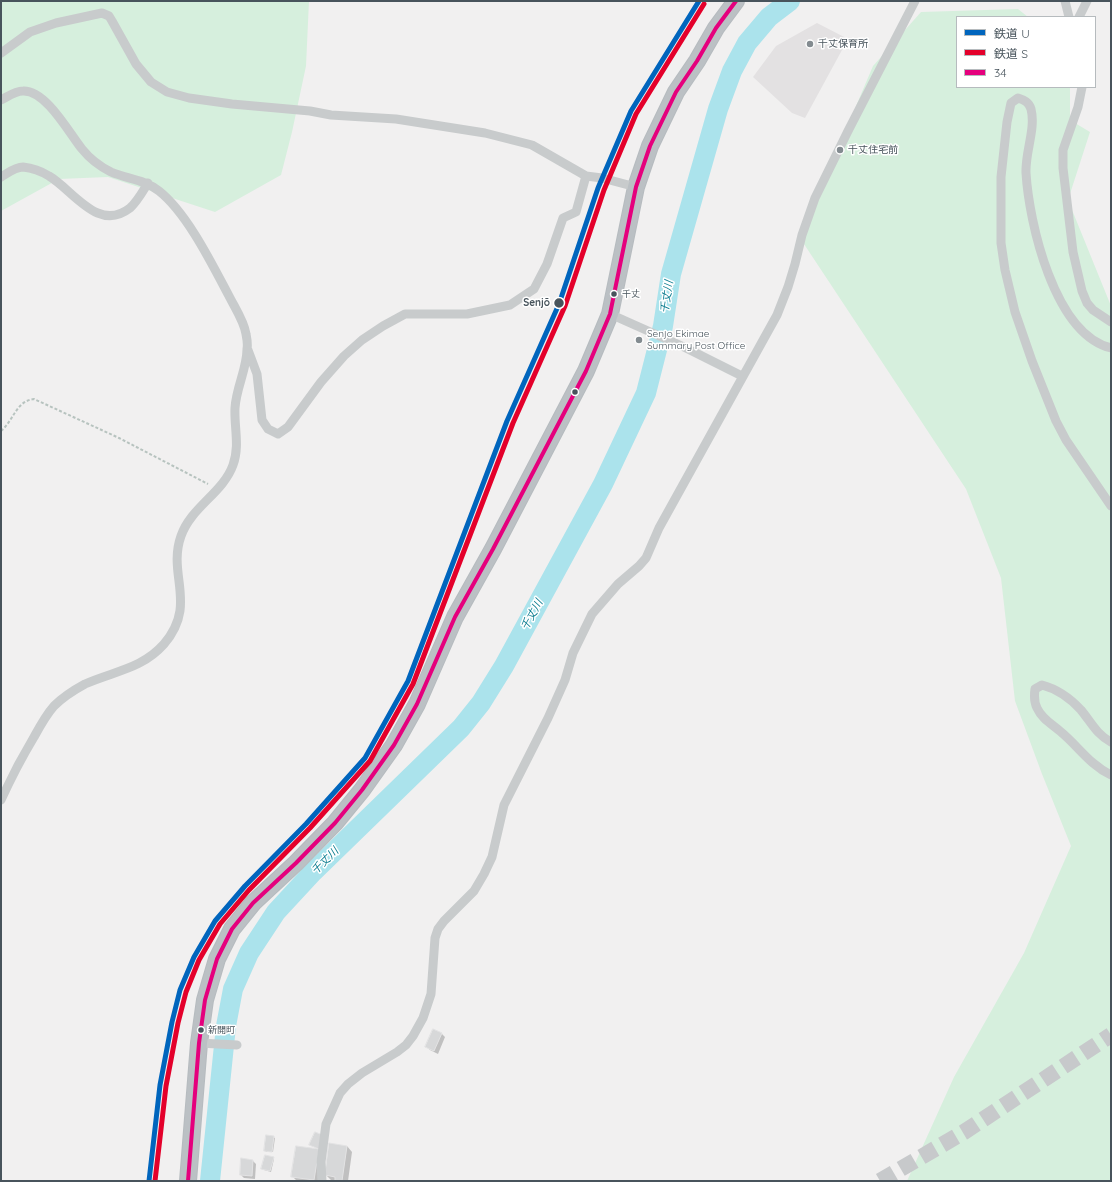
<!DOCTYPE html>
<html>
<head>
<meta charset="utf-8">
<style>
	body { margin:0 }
	#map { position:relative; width:1112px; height:1182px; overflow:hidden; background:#f1f0f0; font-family:Quicksand,"Noto Sans JP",sans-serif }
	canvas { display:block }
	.frame { position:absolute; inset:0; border:2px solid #48545c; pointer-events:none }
	.legend { position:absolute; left:956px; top:16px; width:140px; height:72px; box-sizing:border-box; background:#fff; border:1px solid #b6bbbe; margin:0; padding:5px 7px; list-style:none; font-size:12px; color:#48545c }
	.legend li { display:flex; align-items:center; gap:8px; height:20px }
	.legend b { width:20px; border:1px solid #b6bbbe }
</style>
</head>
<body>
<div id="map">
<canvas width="1112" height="1182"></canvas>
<div class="frame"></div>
<ul class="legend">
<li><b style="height:5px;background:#0065bd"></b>鉄道 U</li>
<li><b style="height:5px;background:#e4002b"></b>鉄道 S</li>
<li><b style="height:5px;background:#e5007d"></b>34</li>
</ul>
</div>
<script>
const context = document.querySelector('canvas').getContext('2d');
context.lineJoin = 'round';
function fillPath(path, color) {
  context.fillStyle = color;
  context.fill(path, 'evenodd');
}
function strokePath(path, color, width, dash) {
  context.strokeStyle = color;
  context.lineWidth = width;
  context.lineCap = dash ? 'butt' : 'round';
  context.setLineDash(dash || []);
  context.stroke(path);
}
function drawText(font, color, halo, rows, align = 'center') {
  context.font = font + ' Quicksand,"Noto Sans JP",sans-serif';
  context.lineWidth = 3;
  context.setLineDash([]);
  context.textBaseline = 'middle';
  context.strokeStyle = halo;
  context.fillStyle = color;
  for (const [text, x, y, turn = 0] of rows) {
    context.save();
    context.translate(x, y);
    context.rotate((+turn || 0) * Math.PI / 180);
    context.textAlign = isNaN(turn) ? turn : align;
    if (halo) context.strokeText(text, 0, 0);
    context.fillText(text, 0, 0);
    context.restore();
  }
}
const education = new Path2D(`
	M817 23 848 39 805 118 792 113 753 77 776 46Z`);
const green = new Path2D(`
	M1 1H309L306 66 292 132 281 175 215 212 108 177 59 179 1 211Z
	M1018 9 1028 17H957V87H1070V120L1090 132 1068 200 1111 306V1181H907L954 1077 1024 953 1071 846 1042 774 1015 701 1001 578 966 489 800 238 873 66 921 12Z`);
const shadow = new Path2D(`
	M434 1031 442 1034 445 1037 438 1054 430 1050 427 1047Z
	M273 1137 275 1138 273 1152H266L265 1150Z
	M347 1146 352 1152 348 1181 331 1180 326 1175Z
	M318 1150 319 1181H297L292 1176Z
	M273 1158 274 1159 271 1172 264 1170 262 1169Z
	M253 1161 256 1164 255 1179 244 1178 241 1175Z`);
const river = new Path2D(`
	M210 1181 226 1026 233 989 249 953 276 912 313 872 461 728 481 703 504 666 603 484 646 393 663 326 671 274 718 109 732 71 747 43 769 17 790 1`);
const building = new Path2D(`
	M433 1029 442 1033 434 1051 425 1047Z
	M315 1132 325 1136 319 1149 309 1145Z
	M266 1135 274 1136 272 1152 264 1151Z
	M329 1143 347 1146 342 1181H335V1177L325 1175Z
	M296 1146 319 1149 314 1180 291 1177Z
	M265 1155 274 1157 270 1171 261 1169Z
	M241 1158 253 1160 252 1176 240 1175Z`);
const highwayTunnel = new Path2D(`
	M880 1181 964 1132 1111 1035`);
const path = new Path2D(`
	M1 431C14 420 16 401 34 399L119 438 208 484`);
const street = new Path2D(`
	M1065 1 1069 17
	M1079 17 1087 1
	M1 53 30 32 56 23 102 13 109 16 112 21 136 64 151 82 167 92 189 98 232 104 310 111 331 115 396 119 485 133 532 145 586 176 602 178 636 187
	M1082 87 1078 107 1063 150V168L1073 252 1082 291 1087 303 1093 310 1111 322
	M1 100C7 97 15 91 23 91 46 90 69 133 82 149 90 159 99 166 111 172 127 179 144 179 159 191 187 213 212 264 229 296 235 308 244 321 246 334 247 339 248 344 247 349 247 369 236 388 235 408 234 427 240 446 233 465 223 493 191 507 181 536 167 575 198 604 164 644 142 669 114 671 85 684 74 690 63 697 54 706 46 715 40 726 34 737 22 757 11 778 1 800
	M1 177C8 173 15 167 23 167 33 168 41 171 49 176 73 190 98 233 130 208 137 202 143 191 148 183
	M610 314 684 347 742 376
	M1111 348C1054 334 1029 222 1026 173 1025 152 1036 129 1031 109 1029 102 1024 100 1018 98L1011 103 1007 122 1001 177V243L1005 270 1015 312 1032 361 1056 421 1066 440 1111 506
	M248 350 257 374 262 420 268 429 278 434 288 427 321 382 344 356 362 340 383 326 405 314H467L510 305 534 289 547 264 563 218 576 212 586 176
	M1111 742C1096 734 1091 722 1081 710 1070 698 1057 689 1042 685L1035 689C1034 696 1034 702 1037 708 1042 719 1052 724 1061 732 1078 746 1090 765 1111 775
	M199 1043 237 1045
	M322 1181 321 1162 326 1124 340 1093 348 1084 362 1073 397 1052 406 1045 413 1036 423 1018 431 994 435 938 438 929 444 921 474 891 484 874 492 857 504 805 548 718 565 680 573 653 592 614 618 584 639 566 646 558 659 528 777 315 788 287 795 264 802 235 815 198 848 131 915 1`);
const highway = new Path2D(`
	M188 1181 199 1043 205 1000 217 959 232 929 253 903 296 863 335 823 362 790 394 745 417 704 455 617 493 549 586 371 610 314 636 187 650 146 676 92 697 61 716 28 736 1`);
const bus1 = new Path2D(`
	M188 1181 199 1043 205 1000 217 959 232 929 253 903 296 863 335 823 362 790 394 745 417 704 455 617 493 549 586 371 610 314 636 187 650 146 676 92 697 61 716 28 736 1`);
const rail1 = new Path2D(`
	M149 1181 160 1085 172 1022 180 990 194 957 215 921 245 886 306 824 365 758 408 681 507 421 559 304 598 188 631 111 699 1`);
const rail2 = new Path2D(`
	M155 1181 166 1086 178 1023 186 992 199 960 220 924 249 890 310 828 370 761 413 684 513 423 565 306 604 190 636 114 704 4`);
const markers = [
	[810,44,4,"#838b90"],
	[840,150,4,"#838b90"],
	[614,294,3.5,"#48545c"],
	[559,303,5.5,"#48545c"],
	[639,340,4,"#838b90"],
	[575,392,3.5,"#48545c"],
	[201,1030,3.5,"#48545c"]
];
const busNames = [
	["千丈",622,294],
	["新開町",208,1030]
];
const poiNames = [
	["千丈保育所",818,44],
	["千丈住宅前",848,150],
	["Senjo Ekimae",647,334],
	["Summary Post Office",647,346]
];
const stopNames = [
	["Senjō",550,303]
];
const waterNames = [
	["千丈川",667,297,-81],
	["千丈川",532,615,-61],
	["千丈川",325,861,-45]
];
fillPath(education, '#e3e1e2');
fillPath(green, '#d6efdd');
fillPath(shadow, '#0003');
strokePath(river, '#abe3ec', 20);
fillPath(building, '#d7d8d9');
strokePath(building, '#e2e2e3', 1);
strokePath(highwayTunnel, '#c7c9cb', 16, [16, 8]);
strokePath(highway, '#b6bbbf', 18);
strokePath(path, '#b7c3bf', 2, [3, 2]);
strokePath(street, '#c8cbcc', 9);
strokePath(highway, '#bbc0c4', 16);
strokePath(bus1, '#e5007d', 4);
strokePath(rail1, '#0065bd', 5);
strokePath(rail2, '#e4002b', 5);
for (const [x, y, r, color] of markers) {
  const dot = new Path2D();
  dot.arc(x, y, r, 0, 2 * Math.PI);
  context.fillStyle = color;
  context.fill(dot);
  strokePath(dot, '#fff', 1.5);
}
drawText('9px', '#48545c', '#fff', busNames, 'left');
drawText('10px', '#48545c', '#fff', poiNames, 'left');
drawText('bold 10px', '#48545c', '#fff', stopNames, 'right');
drawText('italic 11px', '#0f7e91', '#fff', waterNames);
</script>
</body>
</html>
